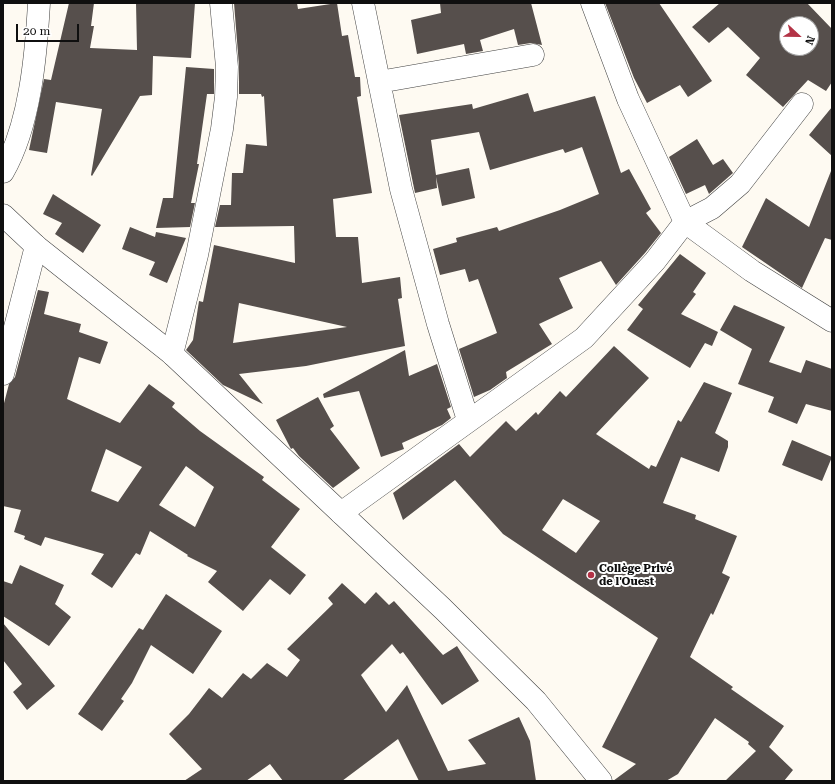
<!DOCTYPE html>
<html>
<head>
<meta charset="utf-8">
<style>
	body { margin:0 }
	#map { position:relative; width:835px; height:784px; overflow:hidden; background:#fefaf2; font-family:"Roboto Serif",serif }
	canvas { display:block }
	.frame { position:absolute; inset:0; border:4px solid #0f0f0f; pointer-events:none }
	.north { position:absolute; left:779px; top:16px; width:40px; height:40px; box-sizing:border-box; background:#fff; border:1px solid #9f9f9f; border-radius:50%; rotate:112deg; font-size:11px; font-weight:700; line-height:16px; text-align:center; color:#0f0f0f }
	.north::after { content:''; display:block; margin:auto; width:14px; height:18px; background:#b33346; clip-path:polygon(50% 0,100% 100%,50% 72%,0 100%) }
	.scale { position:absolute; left:16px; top:24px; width:63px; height:18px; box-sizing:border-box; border:2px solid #0f0f0f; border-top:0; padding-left:5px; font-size:12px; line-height:14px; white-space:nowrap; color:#0f0f0f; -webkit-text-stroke:3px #fff; paint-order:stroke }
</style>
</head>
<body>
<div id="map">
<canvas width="835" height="784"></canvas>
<div class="frame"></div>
<div class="north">N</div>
<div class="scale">20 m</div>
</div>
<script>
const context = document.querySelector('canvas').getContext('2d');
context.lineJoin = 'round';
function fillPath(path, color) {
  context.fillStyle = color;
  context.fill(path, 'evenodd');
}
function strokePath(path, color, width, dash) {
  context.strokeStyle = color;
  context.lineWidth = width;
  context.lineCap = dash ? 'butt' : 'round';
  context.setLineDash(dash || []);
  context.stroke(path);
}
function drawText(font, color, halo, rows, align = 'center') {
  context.font = font + ' "Roboto Serif",serif';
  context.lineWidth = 4;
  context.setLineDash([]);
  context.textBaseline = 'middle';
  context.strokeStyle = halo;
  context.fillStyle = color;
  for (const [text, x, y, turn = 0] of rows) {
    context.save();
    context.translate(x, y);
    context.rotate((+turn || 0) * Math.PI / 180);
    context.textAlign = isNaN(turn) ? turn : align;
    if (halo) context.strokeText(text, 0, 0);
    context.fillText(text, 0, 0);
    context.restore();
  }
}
const building = new Path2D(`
	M69 3H94L91 26H94L90 48 137 50 136 3H195L191 58 153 56 152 95 140 96 92 176 91 175 102 109 56 102 47 153 29 150 44 79 51 80Z
	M234 3H297L298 9 337 3 342 36 348 35 355 77H360L361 96 357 97 372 193 333 199 336 237H358L362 283 400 277 402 298 398 299 405 346 306 366 239 374 263 404 223 385 186 350 193 340 199 301 203 302 214 245 295 263 294 226 215 227 220 205H231L232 173H243L246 144 267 146 264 96 262 97 261 94H239V66ZM239 303 347 327 233 343Z
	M440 3H531L542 45 531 43 518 45 514 29 480 40 483 51 466 54 464 44 417 54 411 20 441 13Z
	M605 3H659L712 81 688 97 680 85 647 103 634 78Z
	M720 3H807L832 29V82L826 91 808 80 783 107 746 75 760 58 728 27 709 43 692 27ZM787 24H811V48H787Z
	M186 67 214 69V94H207L197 164H199L191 203H195L190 227 156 228 163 198H173Z
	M528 93 534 112 595 96 621 173 629 169 651 209 646 213 661 233 645 253 616 285 601 261 559 278 573 308 539 324 552 344 506 372 507 378 490 390 474 397 459 349 497 333 478 279 469 282 465 269 440 275 433 249 457 242 456 238 497 227 499 231 560 210 599 194 582 147 565 153 563 149 490 170 479 132 431 140 436 175 469 168 475 198 442 206 436 177 437 188 415 193 399 115 472 104 473 109Z
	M832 107V156L809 135Z
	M697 139 713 165 723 159 733 173 709 194 705 185 686 194 669 157Z
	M831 171 832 240 825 238 802 288 742 247 766 198 809 227Z
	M53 194 101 225 83 253 55 234 62 223 43 214Z
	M130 227 155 237 156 232 186 238 167 283 149 275 155 262 122 249Z
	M680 254 706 273 693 292 696 294 681 314 718 332 712 346 705 343 690 368 627 330 643 309 638 305Z
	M38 290 49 292 44 314 81 324 79 332 108 342 100 364 79 357 67 399 120 423 149 384 175 403 172 407 200 431 264 477 262 480 300 509 271 547 306 575 290 595 270 579 243 611 208 582 217 571 187 556 188 555 150 531 140 555 136 553 112 588 91 574 104 554 45 537 41 546 24 539 25 536 14 532 21 510 3 506V407L9 384 15 377ZM106 449 142 467 118 502 91 491ZM186 466 214 487 195 527 159 505Z
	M734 305 785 327 769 362 801 373 806 360 832 369V411L806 404 797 424 768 412 774 397 738 384 752 349 720 330Z
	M614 346 649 378 596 434 649 469 651 465 656 467 678 420 681 422 704 382 732 393 715 433 728 441V447L719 472 681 457 663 503 696 515 695 519 737 536 722 573 730 577 713 615 711 613 690 657 733 687 731 689 784 726 769 747 793 770 784 781H725L756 751 748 744 749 742 715 718 678 774 666 781H613L636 764 602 747 658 638 503 534 455 480 403 520 393 493 459 444 470 457 506 421 516 431 536 412 538 415 560 391 566 397ZM563 499 600 521 576 553 542 530Z
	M405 350 409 376 437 364 451 407 447 409 451 418 442 425 402 443 404 449 381 457 359 391 324 398 323 394Z
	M318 397 334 426 330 429 360 468 333 488 299 456 293 448 291 449 276 420Z
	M792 440 832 457 822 481 782 465Z
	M20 565 64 585 55 604 71 617 49 646 3 616V581L12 584Z
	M342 583 365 604 376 592 389 605 394 601 443 655 457 646 479 681 442 705 403 652 400 654 392 644 361 675 386 712 407 685 448 771 486 764 468 740 519 717 530 741 536 781H419L398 739 342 781H283L270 764 246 781H184L202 769 169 734 189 714 209 688 222 698 243 673 251 679 267 663 287 677 300 660 287 649 333 604 328 598Z
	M166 594 222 631 193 674 151 645 132 683 121 699 124 701 102 731 78 714 139 628 143 630Z
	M3 623 55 686 27 710 13 692 22 684 3 660Z`);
const minor = new Path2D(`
	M363 3 401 189 438 324 468 420
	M379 82 533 55
	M802 104 740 184 712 208 685 222 752 271 832 321
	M3 172C30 125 36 56 39 3
	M172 354 197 255 222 129 226 97 227 67 221 3
	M3 374 36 246
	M341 513 584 338 655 261 685 222 628 99 592 3`);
const tertiary = new Path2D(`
	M3 215 36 246 172 354 443 609 536 701 601 781`);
const markers = [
	[591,575,4,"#b33346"]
];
const poiNames = [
	["Collège Privé",599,569],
	["de l'Ouest",599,582]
];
fillPath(building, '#564f4c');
strokePath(minor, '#424242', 23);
strokePath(tertiary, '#424242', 23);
strokePath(minor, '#fff', 22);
strokePath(tertiary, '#fff', 22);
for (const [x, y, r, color] of markers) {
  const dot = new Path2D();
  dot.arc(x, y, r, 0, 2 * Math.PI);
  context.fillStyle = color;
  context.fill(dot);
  strokePath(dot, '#fff', 1.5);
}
drawText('bold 11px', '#0f0f0f', '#fff', poiNames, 'left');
</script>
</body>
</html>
